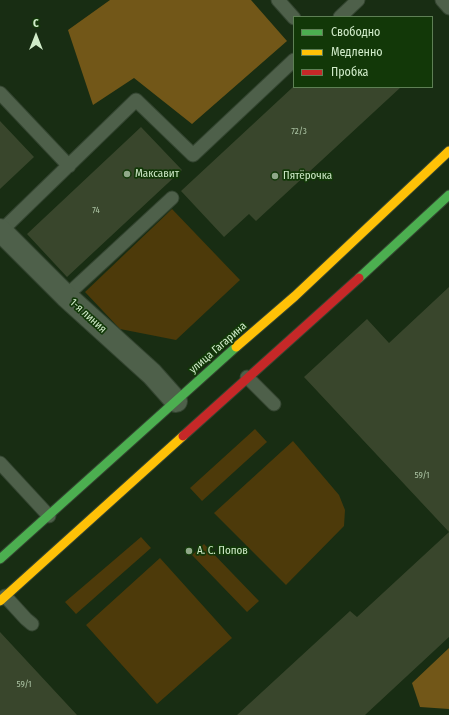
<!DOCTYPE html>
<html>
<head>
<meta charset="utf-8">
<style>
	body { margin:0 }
	#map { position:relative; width:449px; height:715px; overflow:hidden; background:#182d13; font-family:"Fira Sans Condensed",sans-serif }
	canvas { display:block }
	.legend { position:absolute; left:293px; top:16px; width:140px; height:72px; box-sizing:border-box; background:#123808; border:1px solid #5e8055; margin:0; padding:5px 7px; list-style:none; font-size:12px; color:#d0ebc9 }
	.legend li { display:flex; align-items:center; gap:8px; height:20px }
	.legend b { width:20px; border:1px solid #5e8055 }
	.north { position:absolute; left:16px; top:16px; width:40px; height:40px; -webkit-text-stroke:3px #123808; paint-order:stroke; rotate:0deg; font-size:11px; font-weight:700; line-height:16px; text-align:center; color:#d0ebc9 }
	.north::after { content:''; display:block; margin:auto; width:14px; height:18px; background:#d0ebc9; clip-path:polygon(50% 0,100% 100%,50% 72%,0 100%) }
</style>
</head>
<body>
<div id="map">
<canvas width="449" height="715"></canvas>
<ul class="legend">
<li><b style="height:5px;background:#4caf50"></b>Свободно</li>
<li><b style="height:5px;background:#ffc107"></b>Медленно</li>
<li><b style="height:5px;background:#c62828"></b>Пробка</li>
</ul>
<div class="north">С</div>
</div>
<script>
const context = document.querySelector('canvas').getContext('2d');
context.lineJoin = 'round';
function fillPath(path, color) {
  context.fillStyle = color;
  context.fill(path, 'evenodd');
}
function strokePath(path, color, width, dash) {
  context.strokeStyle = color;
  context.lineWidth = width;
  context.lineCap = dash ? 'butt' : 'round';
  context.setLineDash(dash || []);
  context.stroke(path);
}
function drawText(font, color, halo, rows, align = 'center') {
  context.font = font + ' "Fira Sans Condensed",sans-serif';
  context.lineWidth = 3.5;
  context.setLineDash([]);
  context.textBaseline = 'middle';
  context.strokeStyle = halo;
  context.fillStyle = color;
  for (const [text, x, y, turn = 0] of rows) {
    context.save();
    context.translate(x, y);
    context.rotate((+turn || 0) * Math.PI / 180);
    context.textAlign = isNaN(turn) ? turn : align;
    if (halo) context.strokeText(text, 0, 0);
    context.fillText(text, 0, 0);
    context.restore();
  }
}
const green = new Path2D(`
	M172 209 240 280 176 340 120 329 85 292Z
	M255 429 267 442 202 501 190 488Z
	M293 441 339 495 345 510 344 526 286 585 214 513Z
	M141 537 151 548 76 614 65 602Z
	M204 544 259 601 247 612 192 555Z
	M160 558 232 638 157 704 86 625Z`);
const forest = new Path2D(`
	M110 0H251L287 41 192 124 134 78 93 105 68 30Z
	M449 648V709L420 707 412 683Z`);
const building = new Path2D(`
	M293 87H401L256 221 249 214 224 237 181 191Z
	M0 121 34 157 0 189Z
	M141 127 182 170 67 277 27 234Z
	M449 287V637L365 715H237L350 611 357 617 449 532 304 377 367 319 389 343Z
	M0 632 77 715H0Z`);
const lane = new Path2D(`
	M278 0 294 18
	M442 0 449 8
	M340 17 358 0
	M0 93 69 166
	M1 231 136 100 193 155 294 60
	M66 296 172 198
	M247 377 274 404
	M0 463 49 516
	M5 596 26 619 32 624`);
const street = new Path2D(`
	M0 230 66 296 152 374 176 401`);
const fast = new Path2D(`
	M359 278 449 195
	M0 559 236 347`);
const slow = new Path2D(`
	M236 347 295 296 449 151
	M0 601 183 436`);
const jam = new Path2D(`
	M183 436 359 278`);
const markers = [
	[127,174,4,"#90a889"],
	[275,176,4,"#90a889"],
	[189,551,4,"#90a889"]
];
const numberNames = [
	["72/3",299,131],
	["74",96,210],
	["59/1",422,475],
	["59/1",24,684]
];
const poiNames = [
	["Максавит",135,174],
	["Пятёрочка",283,176],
	["А. С. Попов",197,551]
];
const streetNames = [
	["1-я линия",88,316,42],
	["улица Гагарина",218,348,-41]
];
fillPath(green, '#4d3a0a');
fillPath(forest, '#725718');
fillPath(building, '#39462c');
strokePath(lane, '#334430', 15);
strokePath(street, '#334430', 24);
strokePath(fast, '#334430', 11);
strokePath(slow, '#334430', 11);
strokePath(jam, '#334430', 11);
strokePath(lane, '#4e604a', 13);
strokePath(street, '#4e604a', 22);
strokePath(fast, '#4caf50', 9);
strokePath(slow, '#ffc107', 9);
strokePath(jam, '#c62828', 9);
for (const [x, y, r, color] of markers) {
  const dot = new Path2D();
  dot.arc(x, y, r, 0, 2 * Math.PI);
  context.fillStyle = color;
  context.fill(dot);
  strokePath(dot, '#123808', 1.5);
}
drawText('9px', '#aac2a2', null, numberNames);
drawText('11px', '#d0ebc9', '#123808', poiNames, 'left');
drawText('11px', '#d0ebc9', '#123808', streetNames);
</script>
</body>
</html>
